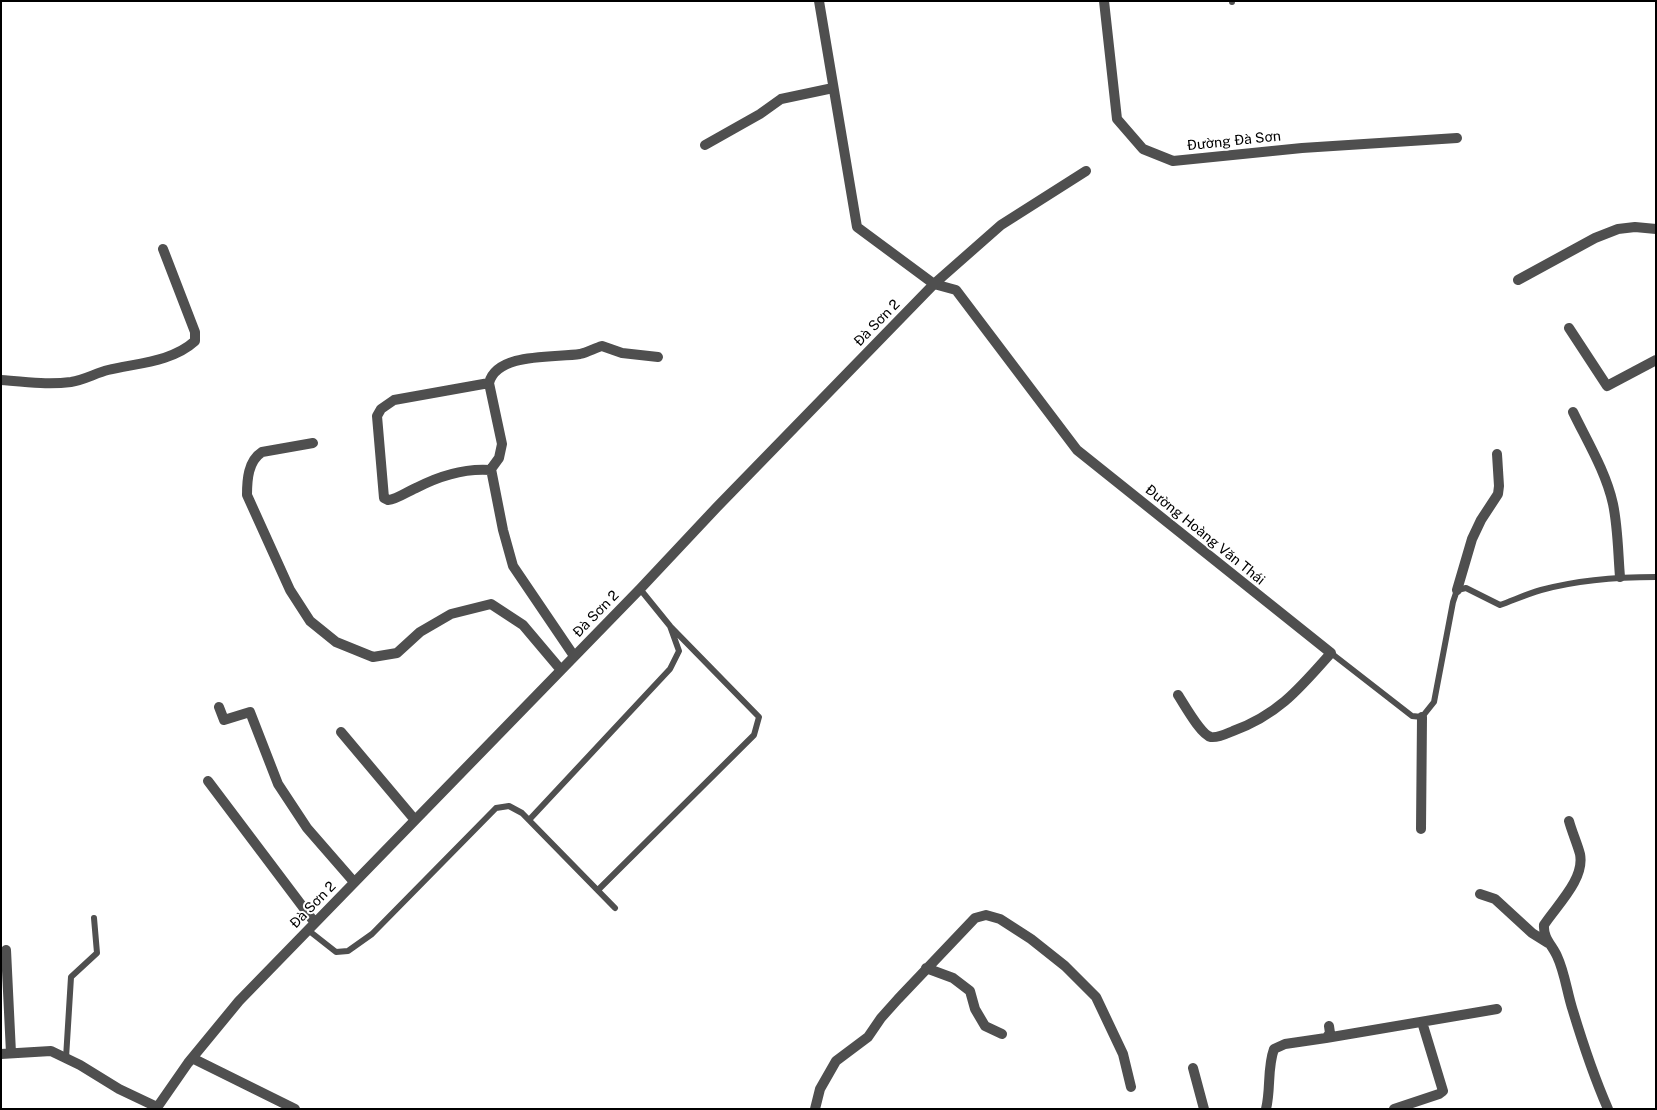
<!DOCTYPE html>
<html>
<head>
<meta charset="utf-8">
<style>
	body { margin:0 }
	#map { position:relative; width:1657px; height:1110px; overflow:hidden; background:#fff; font-family:"Public Sans",sans-serif }
	canvas { display:block }
	.frame { position:absolute; inset:0; border:2px solid #000; pointer-events:none }
</style>
</head>
<body>
<div id="map">
<canvas width="1657" height="1110"></canvas>
<div class="frame"></div>
</div>
<script>
const context = document.querySelector('canvas').getContext('2d');
context.lineJoin = 'round';
function strokePath(path, color, width, dash) {
  context.strokeStyle = color;
  context.lineWidth = width;
  context.lineCap = dash ? 'butt' : 'round';
  context.setLineDash(dash || []);
  context.stroke(path);
}
function drawText(font, color, halo, rows, align = 'center') {
  context.font = font + ' "Public Sans",sans-serif';
  context.lineWidth = 4;
  context.setLineDash([]);
  context.textBaseline = 'middle';
  context.strokeStyle = halo;
  context.fillStyle = color;
  for (const [text, x, y, turn = 0] of rows) {
    context.save();
    context.translate(x, y);
    context.rotate((+turn || 0) * Math.PI / 180);
    context.textAlign = isNaN(turn) ? turn : align;
    if (halo) context.strokeText(text, 0, 0);
    context.fillText(text, 0, 0);
    context.restore();
  }
}
const lane = new Path2D(`
	M1232 1V2
	M1331 653 1412 716 1422 717 1434 702 1453 602 1457 590 1466 588 1500 605C1514 600 1527 594 1541 590 1578 580 1617 577 1656 577
	M529 820 670 669 679 651 670 626 640 589
	M598 890 754 735 759 717 670 626
	M308 930 336 952 348 951 372 934 496 808 509 806 522 813 615 908
	M66 1058 71 977 97 953 94 918`);
const street = new Path2D(`
	M819 1 857 227 934 284 956 290 1077 450 1331 653C1300 688 1278 715 1233 731 1226 734 1218 738 1211 737 1201 735 1184 704 1178 695
	M1104 1 1117 119 1143 149 1173 161 1302 148 1457 138
	M705 145 760 114 781 99 833 88
	M1518 280 1595 238 1618 229 1635 227 1656 229
	M1569 328 1607 386 1656 360
	M1 380C24 382 48 385 71 382 84 380 96 373 108 370 137 363 172 362 195 341V332L163 249
	M489 383 394 400 381 409 377 416 384 498 388 500C398 499 406 492 416 488 439 476 465 468 491 470
	M1573 412C1587 441 1606 472 1613 504 1618 528 1618 553 1620 577
	M313 443 262 452C248 461 247 480 247 495L290 590 310 621 336 642 373 657 397 653 420 632 451 614 491 604 523 625 561 670
	M1457 590 1472 539 1481 520 1498 494 1499 486 1497 454
	M574 656 513 566 503 530 491 469 499 458 502 444 489 383C497 352 555 358 580 354 588 352 595 348 602 346L622 353 658 357
	M219 707 224 720 250 712 278 784 307 828 354 882
	M341 732 415 820
	M208 781 315 923
	M1569 821C1572 832 1577 843 1580 854 1585 879 1557 905 1544 925 1543 938 1552 945 1557 956 1565 973 1567 993 1573 1011 1583 1044 1594 1077 1608 1109
	M1421 829 1422 717
	M1480 894 1495 899 1532 933 1548 943
	M6 950 11 1053
	M926 968 953 978 970 991 975 1009 985 1026 1002 1034
	M1326 1038 1497 1009
	M1 1054 51 1051 80 1065 119 1089 157 1107
	M192 1058 295 1109
	M1193 1068 1204 1109
	M156 1109 188 1063 239 1001 640 589 717 507 934 284 1001 225 1086 171
	M815 1109 820 1089 836 1061 868 1037 881 1018 898 999 975 918 986 915 1000 919 1031 939 1065 966 1096 997 1123 1054 1131 1087
	M1266 1109C1271 1089 1267 1068 1274 1049L1285 1044 1326 1038 1330 1033 1329 1026
	M1394 1109 1439 1094 1443 1091 1422 1022`);
const streetNames = [
	["Đường Đà Sơn",1234,141,-6],
	["Đà Sơn 2",877,323,-46],
	["Đường Hoàng Văn Thái",1205,535,39],
	["Đà Sơn 2",596,614,-46],
	["Đà Sơn 2",313,905,-46]
];
strokePath(lane, '#4f4f4f', 6);
strokePath(street, '#4f4f4f', 10);
drawText('14px', '#000', '#fff', streetNames);
</script>
</body>
</html>
